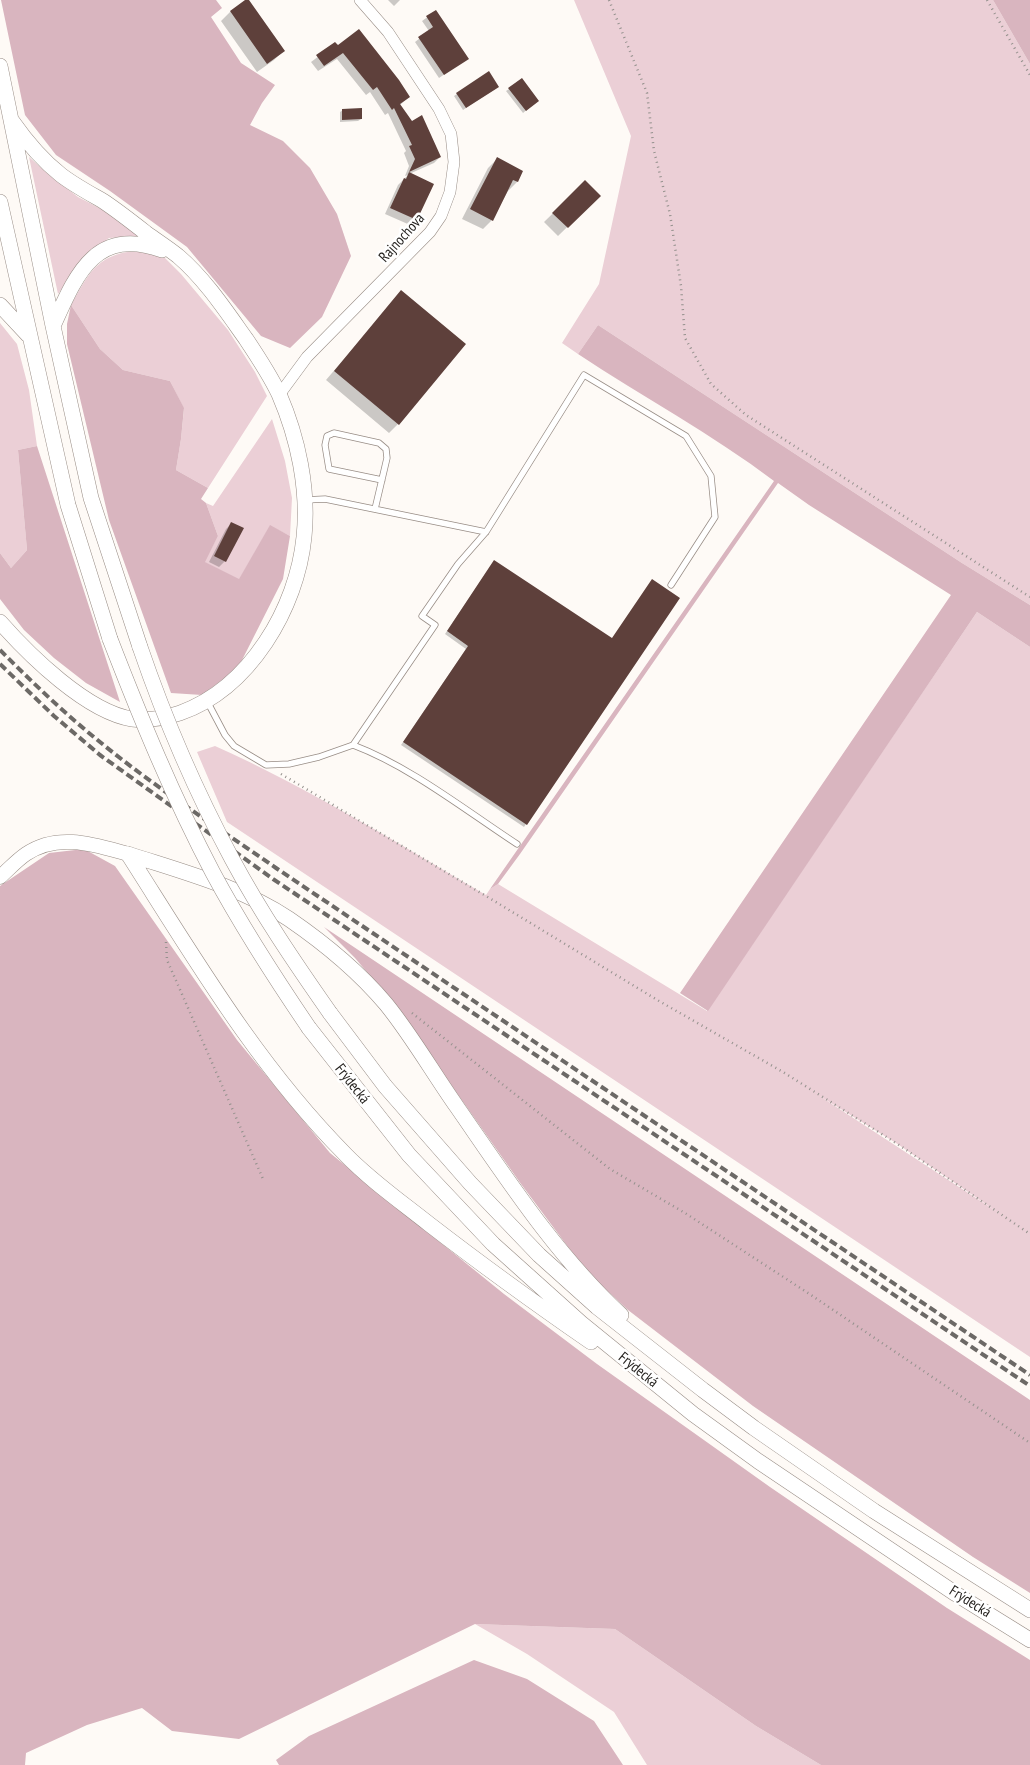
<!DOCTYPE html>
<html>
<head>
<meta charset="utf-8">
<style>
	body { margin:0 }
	canvas { display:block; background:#fefaf6 }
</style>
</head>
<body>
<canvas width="1030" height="1765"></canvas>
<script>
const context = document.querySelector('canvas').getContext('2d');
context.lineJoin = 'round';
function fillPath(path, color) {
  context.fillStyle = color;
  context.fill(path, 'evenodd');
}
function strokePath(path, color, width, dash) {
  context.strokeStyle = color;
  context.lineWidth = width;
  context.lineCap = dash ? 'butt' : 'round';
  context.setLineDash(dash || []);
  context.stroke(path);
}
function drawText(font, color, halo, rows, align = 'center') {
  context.font = font + ' "PT Sans Narrow",sans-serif';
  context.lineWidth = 5;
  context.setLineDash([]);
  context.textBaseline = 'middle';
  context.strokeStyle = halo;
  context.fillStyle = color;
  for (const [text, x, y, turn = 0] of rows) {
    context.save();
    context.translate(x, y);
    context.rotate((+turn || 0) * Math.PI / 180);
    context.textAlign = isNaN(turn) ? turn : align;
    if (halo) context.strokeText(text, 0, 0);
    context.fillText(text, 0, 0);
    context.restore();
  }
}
const green = new Path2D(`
	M574 0H993L1030 64V605L962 563 598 325 578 354 562 343 599 284 631 136Z
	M29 157 48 174 78 197 107 212 141 236 109 238 87 255 58 294Z
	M134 251 163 256 181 274 228 330 255 372 267 396 208 488 176 470 181 439 184 409 170 381 123 370 100 349 71 305C88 275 96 255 134 251Z
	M0 323 17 344 29 390 37 446 18 450 27 550 11 568 0 553Z
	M272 419 285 461 292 498 290 536 270 526 239 580 204 562 218 536 206 503 213 506Z
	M977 612 1030 647V1357L227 822 197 752 215 746C309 788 397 843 486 895L490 889 498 884 707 1011ZM818 1095 896 1143 999 1213Z
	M475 1624 615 1629 756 1726 821 1765H647L614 1712 527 1654Z`);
const forest = new Path2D(`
	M1 0H216L222 8 211 17 241 63 275 85 262 103 250 125 283 141 310 168 337 214 351 256 322 317 290 348 261 336 187 247 110 191 56 155 25 115Z
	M993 0H1030V64Z
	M71 305 100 349 123 370 170 381 184 408 181 439 176 470 208 488 201 499 206 503 218 536 205 562 239 579 270 525 290 536 283 579 238 668 202 695 171 693 109 520 67 344V324Z
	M598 325 962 563 1030 605V647L977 612 708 1011 680 993 951 595 809 505 778 483 520 854 498 884 490 889 774 481C712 434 643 397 578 354Z
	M37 446 120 702 86 683 54 658 24 630 0 599V553L11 568 27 550 18 450Z
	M84 849 115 866 237 1040 330 1153 504 1294 597 1364 770 1487 947 1608 1030 1660V1765H821L756 1726 615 1629 475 1624 239 1739 172 1731 142 1708 87 1725 26 1753 25 1765H0V886L49 853Z
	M324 927 1030 1400V1593L973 1557 753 1406 628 1310 586 1271 521 1184 394 1004 355 958Z
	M474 1660 527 1679 594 1721 623 1765H279L276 1760 309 1736Z`);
const shadow = new Path2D(`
	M247 0 283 51 274 60 257 72 221 21 230 12Z
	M388 0H400L394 6Z
	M436 11 467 59 439 78 415 42 429 31 422 21Z
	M335 44 409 97 400 105 411 123 440 157 434 163 409 174 432 185 416 220 410 225 385 214 398 185 408 175 405 176 409 166 404 153 406 151 388 113 385 115 370 92 366 95 337 59 318 71 311 62Z
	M488 73 495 89 463 110 454 96Z
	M509 89 535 103 523 113 506 91Z
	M343 110 361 119 358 121 340 122V112Z
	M497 159 521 172 517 182 508 191 492 220 483 229 462 219 488 168Z
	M585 182 599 196 558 236 544 222Z
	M401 292 398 424 389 433 326 380Z
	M232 523 225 561 219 567 209 562 226 529Z
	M492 564 611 640 678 598 524 827 401 745 466 649 445 634Z`);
const building = new Path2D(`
	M245 0H249L285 51 267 64 230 11Z
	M436 10 469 59 444 75 418 37 433 27 426 16Z
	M359 29 399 80 410 97 400 104 412 121 422 115 441 157 409 172 415 159 409 146 412 145 394 108 392 110 377 87 373 90 343 53 324 66 316 55 335 42 338 45Z
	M489 71 499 87 466 108 456 93Z
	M522 78 539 101 526 111 508 88Z
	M362 108V119L342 120V109Z
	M497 157 523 171 518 182 513 180 493 221 470 209Z
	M409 172 434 184 417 220 390 208 404 178 406 179Z
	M585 180 601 196 568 228 552 213Z
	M401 290 466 344 399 425 334 371Z
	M231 522 244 528 226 562 214 556Z
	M494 560 612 638 652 579 680 598 527 825 403 742 468 646 447 631Z`);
const path = new Path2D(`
	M609 0 647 93 654 151 670 214 681 286 685 338 711 384 746 415 1030 597
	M987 0 1030 75
	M281 774 486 896 659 1001 783 1072 896 1143 1030 1234
	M166 942 167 960 263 1179
	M412 1013 610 1169 685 1213 811 1295 1030 1443`);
const service = new Path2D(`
	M305 500 325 499 486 532
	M375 509 387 458 386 449 379 443 334 433 327 436 325 445 329 469 382 480
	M207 701 225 735 234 746 266 765 289 764 319 757 353 745 435 625 422 616 458 564 486 532 584 375 686 436 711 476 715 517 671 585
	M353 745C411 767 465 810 517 844`);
const minor = new Path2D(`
	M279 395 307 357 430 232 441 216 450 192 454 162 451 134 439 109 388 32 360 0`);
const tertiary = new Path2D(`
	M0 877C8 870 17 860 26 854 58 832 95 845 128 854`);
const secondary = new Path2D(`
	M0 66 53 326 91 498 140 647
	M0 202 68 505 110 639
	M0 305 28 335
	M53 326C76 275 95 226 162 250
	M0 622C29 655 87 712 132 719 148 721 165 718 180 713 250 688 297 608 304 537 309 489 298 438 279 394 270 375 258 357 246 339 226 311 205 279 178 256 168 248 157 241 146 233 132 222 118 211 103 201 89 193 74 185 61 175 42 160 26 141 12 121
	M128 854C195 959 257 1065 345 1154 370 1180 400 1201 429 1224 482 1265 536 1304 591 1342
	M128 854C183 872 241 887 289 919 324 943 359 972 386 1004 412 1036 433 1073 457 1107 507 1179 556 1255 621 1315
	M330 1013 385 1086 470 1183 539 1255 597 1307 703 1390 754 1428 874 1511 1030 1610
	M309 1028 409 1155 493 1244 581 1323 693 1414 758 1461 956 1594 1030 1640`);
const rail = new Path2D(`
	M0 650C32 682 65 714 100 742 156 788 217 827 276 868L1030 1375
	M0 664 54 716 100 755 273 879 1030 1386`);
const secondaryBridge = new Path2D(`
	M110 639C141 719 173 797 213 873 242 927 275 978 309 1028
	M140 647C165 720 196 792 232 859 261 913 295 963 330 1013`);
const streetNames = [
	["Rajnochova",402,238,-48],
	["Frýdecká",352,1084,52],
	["Frýdecká",638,1370,39],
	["Frýdecká",970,1602,32]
];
fillPath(green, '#ebcfd6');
fillPath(forest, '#d9b5bf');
fillPath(shadow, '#0003');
fillPath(building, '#5e403b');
strokePath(service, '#988d86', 7);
strokePath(minor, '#988d86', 12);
strokePath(tertiary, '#988d86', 15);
strokePath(secondary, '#988d86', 16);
strokePath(path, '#94918d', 2.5, [1, 4]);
strokePath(service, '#fff', 5.5);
strokePath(minor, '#fff', 11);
strokePath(tertiary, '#fff', 14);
strokePath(secondary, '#fff', 15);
strokePath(rail, '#6c6966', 4, [8, 4]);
strokePath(secondaryBridge, '#988d86', 16, []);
strokePath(secondaryBridge, '#fff', 15);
drawText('15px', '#211e1b', '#fff', streetNames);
</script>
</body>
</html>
